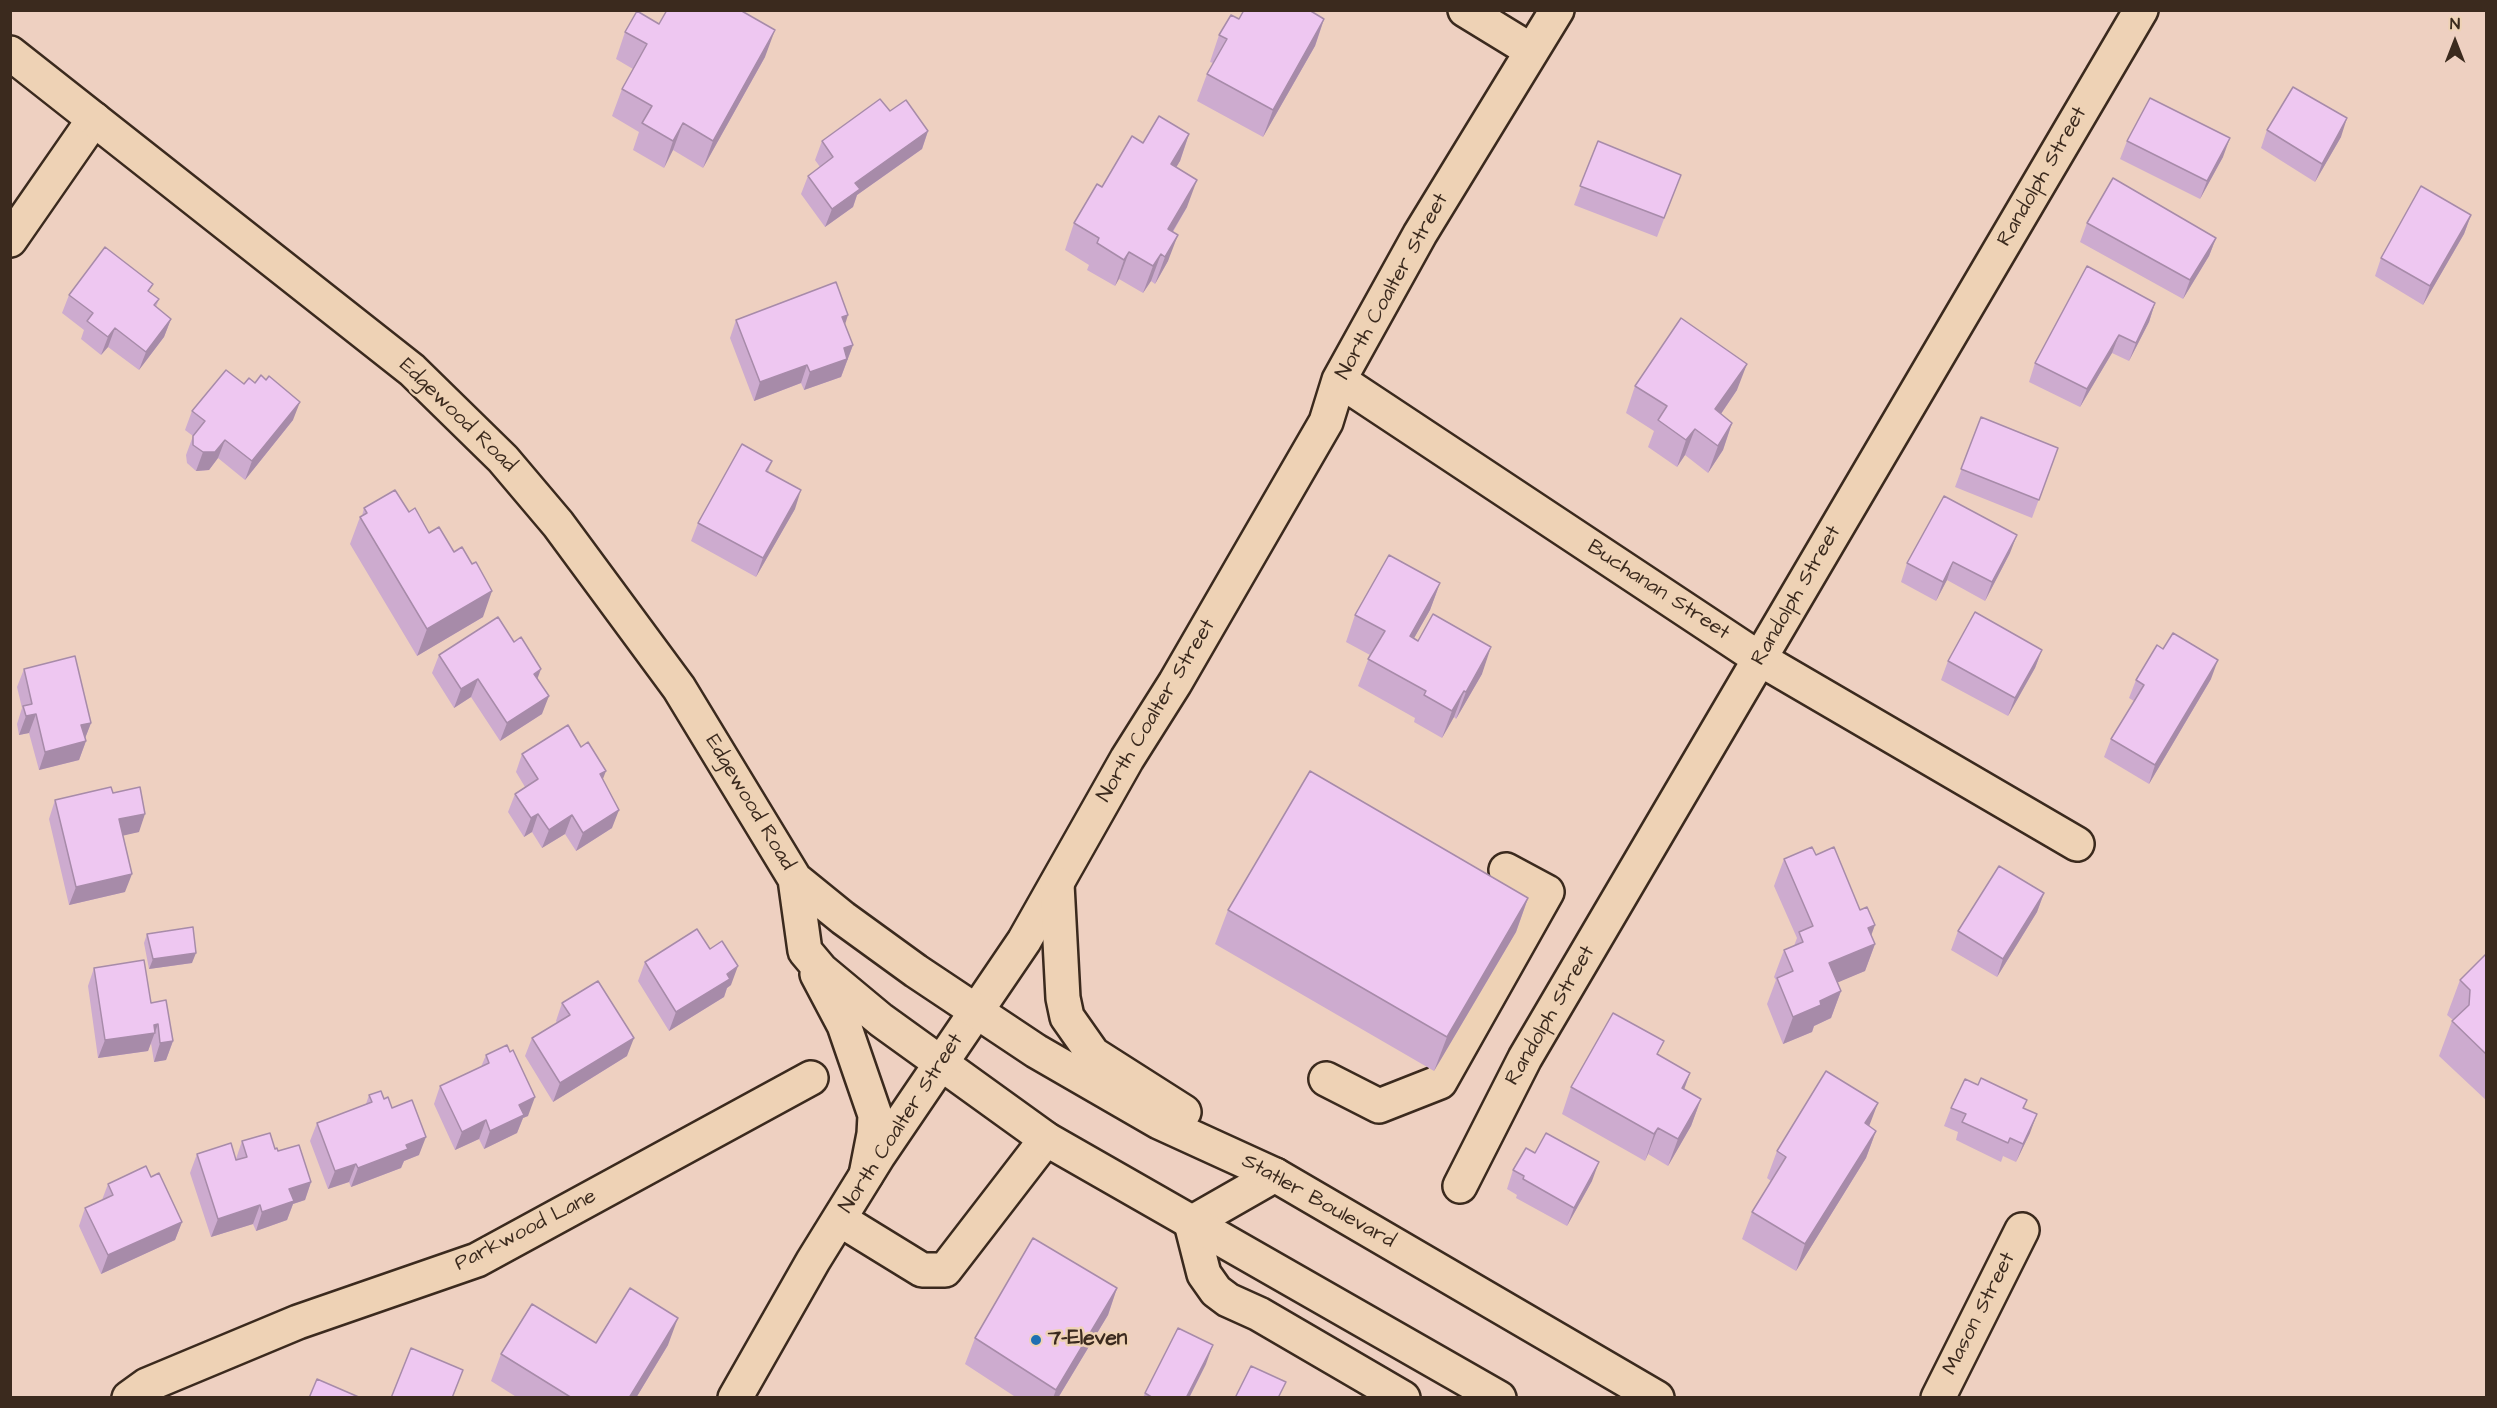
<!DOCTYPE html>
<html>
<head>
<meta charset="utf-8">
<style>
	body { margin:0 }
	#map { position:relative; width:2497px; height:1408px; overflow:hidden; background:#eed0c1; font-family:"Architects Daughter",sans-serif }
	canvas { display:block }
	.frame { position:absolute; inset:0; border:12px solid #3b2a1e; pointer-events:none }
	.north { position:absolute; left:2425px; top:12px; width:60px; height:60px; -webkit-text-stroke:4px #eed2b5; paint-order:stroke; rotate:0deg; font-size:16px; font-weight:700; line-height:24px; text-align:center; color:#3b2a1e }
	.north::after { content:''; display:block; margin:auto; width:21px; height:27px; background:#3b2a1e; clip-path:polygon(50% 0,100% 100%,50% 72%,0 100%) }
</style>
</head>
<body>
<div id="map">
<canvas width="2497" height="1408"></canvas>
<div class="frame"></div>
<div class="north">N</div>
</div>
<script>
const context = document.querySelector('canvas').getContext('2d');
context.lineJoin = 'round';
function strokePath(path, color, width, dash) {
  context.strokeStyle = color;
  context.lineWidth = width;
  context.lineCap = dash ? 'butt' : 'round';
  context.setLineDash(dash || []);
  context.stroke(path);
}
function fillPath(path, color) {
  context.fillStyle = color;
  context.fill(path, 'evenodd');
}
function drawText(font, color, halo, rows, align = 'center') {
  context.font = font + ' "Architects Daughter",sans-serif';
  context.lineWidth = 5;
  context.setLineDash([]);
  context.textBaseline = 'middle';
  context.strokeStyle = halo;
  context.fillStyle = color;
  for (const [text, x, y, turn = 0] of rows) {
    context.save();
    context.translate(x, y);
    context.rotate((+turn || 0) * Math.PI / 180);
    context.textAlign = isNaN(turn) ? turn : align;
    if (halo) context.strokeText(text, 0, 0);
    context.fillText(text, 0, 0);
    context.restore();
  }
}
const minor = new Path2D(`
	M1465 10 1532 51
	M10 240 94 119
	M1339 380 1760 659 2077 844
	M1326 1079 1379 1106 1440 1082 1547 892 1506 870
	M1275 1175 1191 1223 1204 1274 1216 1291 1228 1300 1259 1314 1403 1398
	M1460 1186 1525 1058 2141 10
	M839 1219 922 1270H945L1046 1139
	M129 1398 147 1385 298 1322 477 1260 811 1078
	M735 1398 813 1261 878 1156 1024 941 1127 759 1175 683 1326 422 1339 380 1420 234 1557 10
	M1938 1398 2022 1230`);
const major = new Path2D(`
	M10 53 412 370 503 459 558 524 679 688 795 879 843 918 916 971 1036 1051 1159 1122 1275 1175 1657 1398
	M795 879 805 951 821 970 881 1020 1046 1139 1499 1398
	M1057 884 1063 998 1067 1017 1093 1054 1184 1112
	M817 974 844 1025 875 1115 874 1134 866 1175`);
const wall = new Path2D(`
	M1239 19H1324L1315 46 1263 137 1197 101 1207 74 1213 63 1210 62 1219 35Z
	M659 24 765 57 703 168 673 150 664 168 633 150 639 132 612 116 622 89 633 69 616 59 625 32Z
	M890 111 928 131 922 149 857 195 853 207 825 227 801 194 808 176 820 167 815 160 822 141Z
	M2267 130 2341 137 2315 182 2261 148Z
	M1189 134 1180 161 1176 167 1187 207 1173 232 1168 261 1155 284 1151 281 1143 293 1119 279 1115 286 1087 270 1089 265 1065 250 1074 223 1102 187 1143 143Z
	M1598 141 1681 175 1657 237 1574 205Z
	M2127 141 2223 157 2200 199 2120 159Z
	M2471 215 2464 234 2423 305 2375 276 2381 258Z
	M2087 223 2216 238 2209 256 2183 299 2080 242Z
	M150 293 159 299 156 307 171 319 164 337 139 370 108 347 101 355 81 339 84 330 62 313 69 295Z
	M2155 303 2149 322 2129 361 2112 353 2080 407 2029 382 2035 363Z
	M736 320 845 325 853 345 841 377 804 390 801 383 754 401 730 338Z
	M244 384 293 420 245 480 218 458 209 470 196 471 187 463 186 455 193 436 185 430 192 411Z
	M1635 386 1737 390 1721 414 1732 423 1723 450 1708 473 1685 455 1677 467 1648 447 1654 431 1626 413Z
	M1981 417 2058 448 2032 518 1955 487Z
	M772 461 768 472 795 509 756 577 691 541 698 523Z
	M364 508 409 512 429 533 483 617 417 656 350 544 360 517 362 516Z
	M2010 553 1985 601 1947 580 1936 601 1901 582 1907 563Z
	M1440 583 1430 610 1414 638 1482 674 1456 719 1454 717 1442 738 1414 722 1415 718 1358 686 1370 655 1346 642 1355 615Z
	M2042 650 2035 668 2008 716 1941 680 1948 661Z
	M439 655 538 679 542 714 500 741 471 697 454 708 432 673Z
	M24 669 91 723 85 738 86 741 79 760 39 770 29 733 19 735 17 724 22 708 17 687Z
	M2211 679 2149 784 2104 757 2111 739 2134 701 2129 698 2136 680Z
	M581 747 603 779 612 828 576 851 565 834 542 848 532 832 524 837 508 812 515 794 525 787 516 772 522 754Z
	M113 793 139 832 123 835 125 892 69 905 49 819 55 800Z
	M1816 855 1871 936 1875 944 1865 971 1837 982 1841 991 1831 1018 1814 1026 1812 1032 1783 1044 1767 1004 1776 980 1774 977 1784 950 1794 946 1797 938 1774 886 1784 859Z
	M2044 893 2037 912 1997 977 1951 950 1958 931Z
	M1528 898 1516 932 1434 1071 1215 944 1228 910Z
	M147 934 192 963 149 969 144 943Z
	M710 949 731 985 727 988 724 997 669 1031 638 981 645 962Z
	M2487 953V1101L2439 1056 2452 1021 2453 1020 2447 1015 2460 980Z
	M94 968 151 1003 173 1041 166 1060 154 1062 151 1043 148 1051 98 1058 88 986Z
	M562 1003 627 1056 553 1102 525 1056 532 1038 557 1023 556 1021Z
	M486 1055 528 1116 523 1118 517 1133 484 1149 479 1139 455 1150 434 1104 440 1086 481 1067Z
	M1658 1055 1690 1073 1684 1090 1701 1099 1691 1126 1668 1166 1648 1154 1645 1161 1562 1114 1571 1087Z
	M1978 1085 2027 1100 2024 1109 2030 1133 2016 1162 2003 1156 2001 1162 1956 1140 1958 1132 1944 1126 1951 1108Z
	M369 1095 384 1099 392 1108 419 1155 404 1161 401 1168 351 1187 349 1182 328 1189 310 1141 317 1123 366 1104Z
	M1869 1127 1876 1131 1866 1158 1796 1271 1742 1239 1752 1212 1771 1181 1767 1178 1777 1151Z
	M242 1141 275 1149 311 1182 305 1200 293 1204 287 1220 256 1231 253 1224 211 1237 190 1173 197 1154 236 1159Z
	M1513 1170 1592 1181 1567 1226 1516 1198 1517 1195 1507 1189Z
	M108 1184 182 1222 175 1240 101 1274 79 1226 85 1208 102 1200Z
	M1117 1288 1108 1315 1058 1398H1017L965 1364 975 1338Z
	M668 1345 636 1398H518L491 1381 501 1354Z
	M1206 1364 1189 1398H1143L1145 1393Z`);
const shadedWall = new Path2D(`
	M1324 19 1315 46 1263 137 1273 110Z
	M775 30 765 57 703 168 713 141Z
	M2347 118 2341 137 2315 182 2322 164Z
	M683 123 673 150 664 168 673 141Z
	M928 131 922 149 857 195 853 207 825 227 832 209 855 183Z
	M1189 134 1180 161 1162 191 1171 164Z
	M2230 138 2223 157 2200 199 2207 181Z
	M1197 180 1187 207 1158 256 1168 229Z
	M2471 215 2464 234 2423 305 2430 286Z
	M1178 235 1168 261 1155 284 1165 257Z
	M2216 238 2209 256 2183 299 2190 280Z
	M1129 252 1119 279 1115 286 1124 260Z
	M1161 254 1151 281 1143 293 1153 266Z
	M2155 303 2149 322 2129 361 2136 343Z
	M848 315 842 334V317Z
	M171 319 164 337 139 370 146 352Z
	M115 328 108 347 101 355 108 337Z
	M2119 335 2112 353 2080 407 2087 389Z
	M853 345 841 377 804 390 810 372 844 348Z
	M1747 364 1737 390 1706 436 1715 409Z
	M807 365 801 383 754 401 760 382Z
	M300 402 293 420 245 480 252 461Z
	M1732 423 1723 450 1708 473 1718 446Z
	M1695 429 1685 455 1677 467 1686 440Z
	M225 440 218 458 209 470 196 471 203 452Z
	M801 490 795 509 756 577 763 558Z
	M2017 535 2010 553 1985 601 1992 582Z
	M1953 562 1947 580 1936 601 1943 582Z
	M1440 583 1430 610 1400 663 1410 636Z
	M492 591 483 617 417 656 427 629Z
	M1491 647 1482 674 1456 719 1466 692Z
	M2042 650 2035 668 2008 716 2015 698Z
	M2218 660 2211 679 2149 784 2155 765Z
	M541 669 534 688V674Z
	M478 679 471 697 454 708 461 689Z
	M1464 691 1454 717 1442 738 1452 711Z
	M549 696 542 714 500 741 507 723Z
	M36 714 29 733 19 735 26 716Z
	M91 723 84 741 81 725Z
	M86 741 79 760 39 770 45 752Z
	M606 771 599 789 600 774Z
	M619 810 612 828 576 851 583 833Z
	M145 814 139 832 113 838 119 819Z
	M538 814 532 832 524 837 531 818Z
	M572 815 565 834 542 848 549 830Z
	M132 874 125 892 69 905 76 887Z
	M2044 893 2037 912 1997 977 2003 959Z
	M1528 898 1516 932 1434 1071 1447 1037Z
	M1875 925 1867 947 1875 944 1865 971 1820 990 1829 963 1868 928Z
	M196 953 192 963 149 969 153 959Z
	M738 966 731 985 727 988 724 997 669 1031 676 1012Z
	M1841 991 1831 1018 1814 1026 1812 1032 1783 1044 1793 1017 1820 1001Z
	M158 1024 148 1051 98 1058 105 1040Z
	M634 1038 627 1056 553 1102 560 1083Z
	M173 1041 166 1060 154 1062 160 1043Z
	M1690 1073 1680 1100 1682 1088Z
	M535 1097 528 1116 523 1118 517 1133 484 1149 490 1131 519 1105Z
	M1701 1099 1691 1126 1668 1166 1678 1139Z
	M1878 1103 1868 1129 1865 1123Z
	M2037 1114 2030 1133 2016 1162 2023 1144Z
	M486 1120 479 1139 455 1150 462 1132Z
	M1658 1128 1648 1154 1645 1161 1654 1134Z
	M1876 1131 1866 1158 1796 1271 1805 1244Z
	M426 1137 419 1155 404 1161 401 1168 351 1187 358 1168 406 1145Z
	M1599 1162 1592 1181 1567 1226 1574 1208Z
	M356 1164 349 1182 328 1189 335 1171Z
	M311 1182 305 1200 293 1204 287 1220 256 1231 262 1212 289 1189Z
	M260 1205 253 1224 211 1237 218 1219Z
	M182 1222 175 1240 101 1274 108 1255Z
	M1117 1288 1108 1315 1058 1398H1053L1056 1390Z
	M678 1318 668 1345 636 1398H629Z
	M1213 1345 1206 1364 1189 1398H1186Z`);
const building = new Path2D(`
	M667 10H740L775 30 713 141 683 123 673 141 642 123 652 106 622 89 647 44 625 32 637 11 659 24Z
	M1244 10H1309L1324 19 1273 110 1207 74 1227 39 1219 35 1231 15 1239 19Z
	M2293 87 2347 118 2322 164 2267 130Z
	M2150 98 2230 138 2207 181 2127 141Z
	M880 99 890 111 906 100 928 131 855 183 860 189 832 209 808 176 833 157 822 141Z
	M1159 116 1189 134 1171 164 1197 180 1168 229 1178 235 1165 257 1161 254 1153 266 1129 252 1124 260 1097 243 1099 238 1074 223 1097 184 1102 187 1132 136 1143 143Z
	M1598 141 1681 175 1664 218 1580 186Z
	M2113 178 2216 238 2190 280 2087 223Z
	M2421 186 2471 215 2430 286 2381 258Z
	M105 247 153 284 148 291 159 299 154 305 171 319 146 352 115 328 108 337 87 321 93 313 69 295Z
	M2087 266 2155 303 2136 343 2119 335 2087 389 2035 363Z
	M836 282 848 315 842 317 853 345 844 348 847 359 810 372 807 365 760 382 736 320Z
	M1681 318 1747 364 1715 409 1732 423 1718 446 1695 429 1686 440 1658 420 1667 406 1635 386Z
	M226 370 244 384 249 378 255 383 261 375 266 380 269 376 300 402 252 461 225 440 215 452H203L193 445V436L205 421 192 411Z
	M1981 417 2058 448 2039 500 1961 469Z
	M742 444 772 461 766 471 801 490 763 558 698 523Z
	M395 490 409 512 415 508 429 533 439 527 454 552 462 547 472 564 476 562 492 591 427 629 360 517 367 513 364 508Z
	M1944 496 2017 535 1992 582 1953 562 1943 582 1907 563Z
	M1389 555 1440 583 1410 636 1418 641 1433 614 1491 647 1466 692 1464 691 1452 711 1424 695 1426 691 1368 659 1385 631 1355 615Z
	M1975 612 2042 650 2015 698 1948 661Z
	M498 617 514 642 521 637 541 669 534 674 549 696 507 723 478 679 461 689 439 655Z
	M2173 633 2218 660 2155 765 2111 739 2144 685 2136 680 2157 645 2163 649Z
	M75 656 91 723 81 725 86 741 45 752 36 714 26 716 23 706 32 704 24 669Z
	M568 725 581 747 588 742 606 771 600 774 619 810 583 833 572 815 549 830 538 814 531 818 515 794 538 779 522 754Z
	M1310 771 1528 898 1447 1037 1228 910Z
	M111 787 113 793 140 787 145 814 119 819 132 874 76 887 55 800Z
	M1812 847 1816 855 1834 847 1860 910 1867 907 1875 925 1868 928 1875 944 1829 963 1841 991 1820 1001 1821 1005 1793 1017 1777 978 1793 971 1784 950 1803 942 1799 932 1813 926 1784 859Z
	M1999 866 2044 893 2003 959 1958 931Z
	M193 927 196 953 153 959 147 934Z
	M697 929 710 949 722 941 738 966 727 974 730 979 676 1012 645 962Z
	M2487 953V1055L2452 1021 2469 1005 2470 990 2460 980Z
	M144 960 151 1003 166 1000 173 1041 160 1043 158 1024 154 1025 155 1033 105 1040 94 968Z
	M598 981 634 1038 560 1083 532 1038 570 1015 562 1003Z
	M1613 1013 1664 1041 1657 1054 1690 1073 1682 1088 1701 1099 1678 1139 1658 1128 1654 1134 1571 1087Z
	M507 1045 510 1052 513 1050 535 1097 519 1105 524 1115 490 1131 486 1120 462 1132 440 1086 489 1063 486 1055Z
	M1826 1071 1878 1103 1865 1123 1876 1131 1805 1244 1752 1212 1786 1157 1777 1151Z
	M1981 1078 2027 1100 2023 1108 2037 1114 2023 1144 2010 1138 2008 1143 1962 1122 1966 1114 1951 1108 1965 1079 1978 1085Z
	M381 1091 384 1099 388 1097 392 1108 412 1100 426 1137 406 1145 408 1149 358 1168 356 1164 335 1171 317 1123 372 1102 369 1095Z
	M270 1133 275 1149 277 1148 278 1151 299 1145 311 1182 289 1189 294 1201 262 1212 260 1205 218 1219 197 1154 231 1143 236 1160 247 1157 242 1141Z
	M1546 1133 1599 1162 1574 1208 1523 1179 1524 1176 1513 1170 1526 1148 1535 1153Z
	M146 1166 151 1177 159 1173 182 1222 108 1255 85 1208 113 1195 108 1184Z
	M1033 1238 1117 1288 1056 1390 975 1338Z
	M630 1288 678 1318 629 1398H572L501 1354 532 1304 596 1343Z
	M1178 1328 1213 1345 1186 1398H1153L1145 1393Z
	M411 1348 463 1370 452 1398H391Z
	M1251 1366 1286 1382 1278 1398H1235Z
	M317 1379 361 1398H309Z`);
const markers = [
	[1036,1340,6,"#1f6fb2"]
];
const streetNames = [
	["Randolph Street",2043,177,-60],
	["North Coalter Street",1393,287,-61],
	["Edgewood Road",457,416,44],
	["Buchanan Street",1658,591,33],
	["Randolph Street",1797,596,-60],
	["North Coalter Street",1157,711,-59],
	["Edgewood Road",749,803,59],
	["Randolph Street",1551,1016,-60],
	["North Coalter Street",902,1124,-57],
	["Statler Boulevard",1318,1202,29],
	["Parkwood Lane",526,1231,-27],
	["Mason Street",1980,1314,-63]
];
const poiNames = [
	["7-Eleven",1048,1340]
];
strokePath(minor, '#3b2a1e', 38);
strokePath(major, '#3b2a1e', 38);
strokePath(minor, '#eed2b5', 33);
strokePath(major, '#eed2b5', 33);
fillPath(wall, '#cdabcf');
fillPath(shadedWall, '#a78ba9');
fillPath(building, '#eec7f1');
strokePath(building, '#a78ba9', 1.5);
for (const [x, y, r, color] of markers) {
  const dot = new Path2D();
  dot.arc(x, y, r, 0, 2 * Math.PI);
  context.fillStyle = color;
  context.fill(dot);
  strokePath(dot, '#eed2b5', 2);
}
drawText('21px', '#3b2a1e', '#eed2b5', streetNames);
drawText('bold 21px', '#3b2a1e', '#eed2b5', poiNames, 'left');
</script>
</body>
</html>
